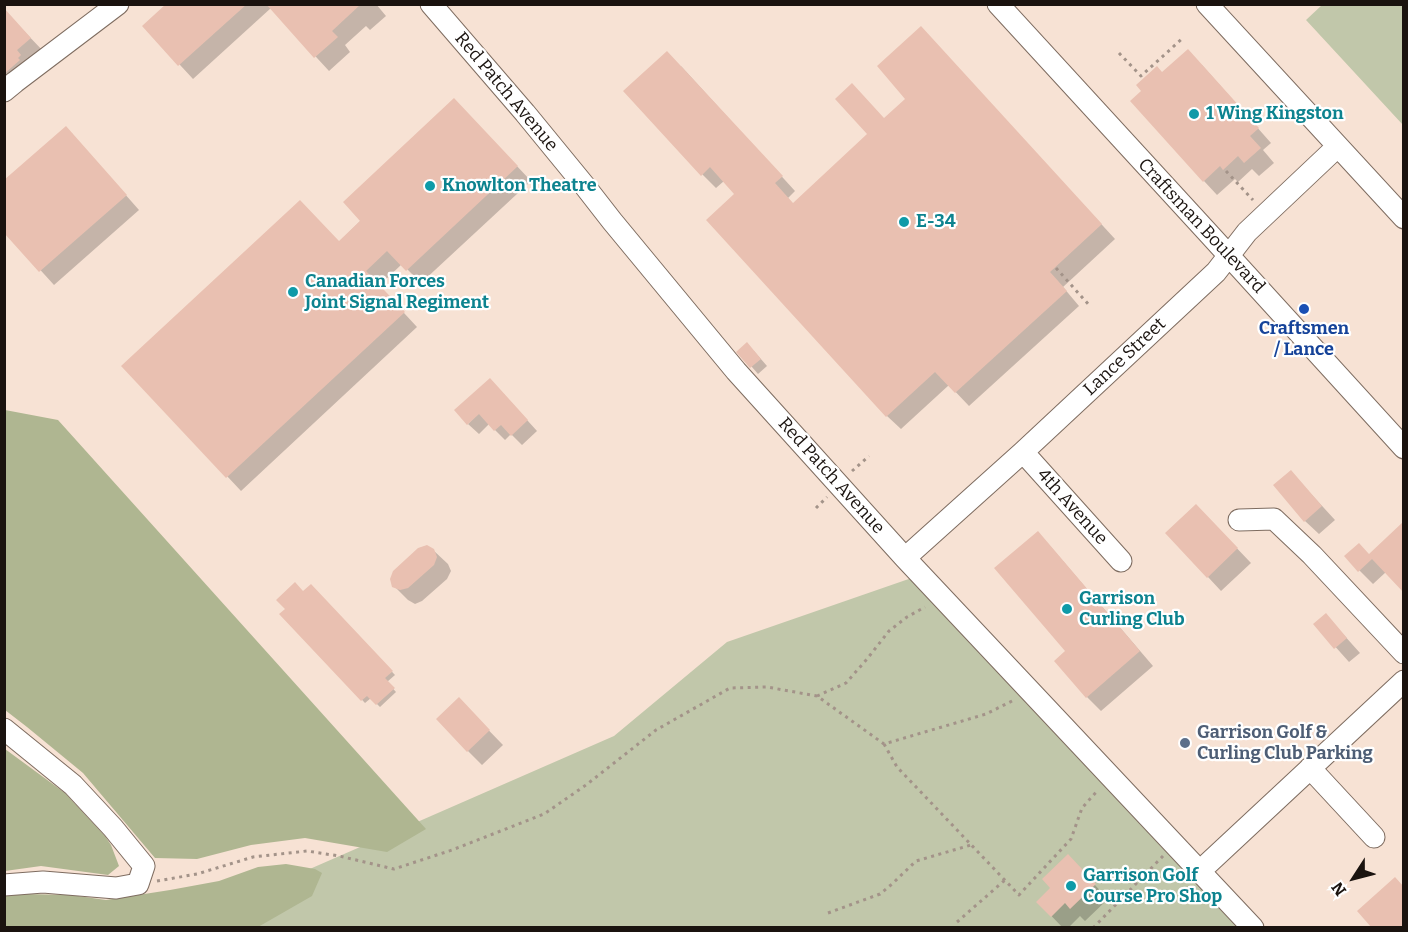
<!DOCTYPE html>
<html>
<head>
<meta charset="utf-8">
<style>
	body { margin:0 }
	#map { position:relative; width:1408px; height:932px; overflow:hidden; background:#f7e2d4; font-family:Bitter,serif }
	canvas { display:block }
	.frame { position:absolute; inset:0; border:6px solid #1a130f; pointer-events:none }
	.north { position:absolute; left:1324px; top:848px; width:60px; height:60px; -webkit-text-stroke:4px #fff; paint-order:stroke; rotate:234deg; font-size:16px; font-weight:700; line-height:24px; text-align:center; color:#1a130f }
	.north::after { content:''; display:block; margin:auto; width:21px; height:27px; background:#1a130f; clip-path:polygon(50% 0,100% 100%,50% 72%,0 100%) }
</style>
</head>
<body>
<div id="map">
<canvas width="1408" height="932"></canvas>
<div class="frame"></div>
<div class="north">N</div>
</div>
<script>
const context = document.querySelector('canvas').getContext('2d');
context.lineJoin = 'round';
function fillPath(path, color) {
  context.fillStyle = color;
  context.fill(path, 'evenodd');
}
function strokePath(path, color, width, dash) {
  context.strokeStyle = color;
  context.lineWidth = width;
  context.lineCap = dash ? 'butt' : 'round';
  context.setLineDash(dash || []);
  context.stroke(path);
}
function drawText(font, color, halo, rows, align = 'center') {
  context.font = font + ' Bitter,serif';
  context.lineWidth = 4.5;
  context.setLineDash([]);
  context.textBaseline = 'middle';
  context.strokeStyle = halo;
  context.fillStyle = color;
  for (const [text, x, y, turn = 0] of rows) {
    context.save();
    context.translate(x, y);
    context.rotate((+turn || 0) * Math.PI / 180);
    context.textAlign = isNaN(turn) ? turn : align;
    if (halo) context.strokeText(text, 0, 0);
    context.fillText(text, 0, 0);
    context.restore();
  }
}
const green = new Path2D(`
	M1322 5H1403V125L1306 20Z
	M926 573 1243 928H89L264 889 614 736 727 642Z`);
const forest = new Path2D(`
	M5 410 58 420 426 829 387 852 305 838 251 845 197 859 155 858 83 773 27 727 5 710Z
	M5 749 65 793 105 836 111 845 119 866 108 875 41 866 5 871Z
	M286 864 315 869 322 873 312 896 258 927H5L4 895 25 894 71 895 106 900 170 890 219 881 258 867Z`);
const shadow = new Path2D(`
	M168 4H376L386 16 370 30 366 26 345 45 350 52 329 71 271 8 193 79 144 26Z
	M4 10 44 52 4 100Z
	M934 42 1115 239 1063 287 1079 306 969 406 949 385 901 429 887 416 737 194 724 181 716 188 702 174 681 66 795 191 788 198 793 204 907 99Z
	M1202 65 1271 143 1263 150 1274 163 1259 176 1252 169 1238 182 1235 179 1217 195 1204 181 1163 74Z
	M468 114 531 181 421 283 402 264 379 286 417 327 241 491 124 366 339 242Z
	M79 142 139 210 54 285 4 230Z
	M754 351 767 366 758 374 739 352Z
	M500 390 537 431 522 445 511 434 505 440 489 424 479 434 468 424Z
	M1291 472 1335 520 1319 534 1305 521Z
	M1210 520 1251 563 1221 591 1208 577Z
	M1051 547 1153 666 1101 711 1087 697 1068 651Z
	M433 550 448 564 451 571 447 579 422 601 415 604 408 600 394 586Z
	M1369 555 1386 572 1373 584 1346 557Z
	M311 586 395 675 387 682 396 692 380 707 371 698 365 703 281 614Z
	M1326 615 1360 653 1349 662 1315 624Z
	M472 713 503 745 482 765 468 751Z
	M1081 870 1108 899 1085 921 1080 916 1068 928H1063L1038 902Z`);
const building = new Path2D(`
	M166 4H247L178 66 142 26Z
	M266 4H361L332 31 338 37 314 58Z
	M4 8 31 38 17 50 21 55 18 58 20 60 4 74Z
	M921 26 1102 224 1050 272 1067 291 955 393 935 372 886 417 706 220 734 194 710 167 701 176 623 91 667 51 783 176 775 183 793 203 867 134 835 99 852 83 884 118 905 99 877 66Z
	M1188 49 1259 128 1250 136 1261 148 1244 163 1238 156 1223 170 1220 166 1203 182 1130 101 1141 91 1136 85 1157 66 1162 72Z
	M454 98 518 166 406 271 387 251 366 271 405 312 226 478 121 366 300 200 339 241 360 221 343 202Z
	M66 126 127 195 39 272 4 233V180Z
	M747 342 761 359 750 368 736 352Z
	M490 378 528 420 511 436 501 425 494 431 479 414 467 425 454 410Z
	M1291 470 1322 506 1304 522 1273 485Z
	M1196 504 1238 548 1207 578 1165 533Z
	M1404 521V593L1372 559 1358 572 1344 556 1359 543 1369 554Z
	M1038 531 1140 651 1086 698 1054 661 1065 651 994 568Z
	M427 545 434 549 437 557 434 565 408 588 400 590 392 587 390 579 393 571 418 548Z
	M295 582 303 591 311 584 393 671 385 678 395 688 376 705 367 696 361 701 279 614 285 609 276 600Z
	M1326 613 1347 638 1334 649 1313 624Z
	M459 697 490 730 467 752 436 719Z
	M1068 854 1096 884 1070 909 1065 903 1051 917 1036 902 1050 888 1042 879Z
	M1395 877 1404 887V927H1371L1357 911Z`);
const path = new Path2D(`
	M1119 53 1141 76 1184 37
	M1226 171 1253 200
	M1056 268 1089 305
	M852 471 869 456
	M816 508 827 497
	M817 696 846 683 867 659 889 631 907 617 925 607
	M884 744 897 767 1019 895 1071 839 1082 808 1098 790
	M157 881 197 874 253 857 307 851 339 856 394 869 452 850 544 814 586 785 656 730 730 688 767 687 817 696 884 744 986 714 1014 700
	M828 913 880 894 892 884 916 861 971 845
	M957 922 1005 880
	M1093 928 1163 856`);
const minor = new Path2D(`
	M431 4 525 113 584 185 612 221 736 371 905 558 1253 928
	M998 4 1210 235 1404 448
	M1207 4 1404 218
	M4 91 15 82 118 4
	M1023 452 1121 561
	M1239 520 1274 519 1312 555 1404 653
	M905 558 1023 452 1216 272 1247 232 1337 147
	M4 729 73 785 113 828 144 866 138 884 116 888 43 882 4 885
	M1310 768 1374 837
	M1200 871 1404 681`);
const markers = [
	[1194,114,6,"#0f9aa8"],
	[430,186,6,"#0f9aa8"],
	[904,222,6,"#0f9aa8"],
	[293,292,6,"#0f9aa8"],
	[1304,309,6,"#1a4fb4"],
	[1067,609,6,"#0f9aa8"],
	[1185,743,6,"#5c6f8a"],
	[1071,886,6,"#0f9aa8"]
];
const streetNames = [
	["Red Patch Avenue",506,92,50],
	["Craftsman Boulevard",1201,226,47],
	["Lance Street",1125,357,-43],
	["Red Patch Avenue",831,476,48],
	["4th Avenue",1072,507,48]
];
const cultureNames = [
	["1 Wing Kingston",1206,114],
	["Knowlton Theatre",442,186],
	["E-34",916,222],
	["Canadian Forces",305,282],
	["Joint Signal Regiment",305,303],
	["Garrison",1079,599],
	["Curling Club",1079,620],
	["Garrison Golf",1083,876],
	["Course Pro Shop",1083,897]
];
const transitNames = [
	["Craftsmen",1304,329],
	["/ Lance",1304,350]
];
const serviceNames = [
	["Garrison Golf &",1197,733],
	["Curling Club Parking",1197,754]
];
fillPath(green, '#c1c7aa');
fillPath(forest, '#afb691');
fillPath(shadow, '#0003');
fillPath(building, '#e9c0b1');
strokePath(minor, '#7e6c60', 23);
strokePath(path, '#a39389', 3, [3, 4.5]);
strokePath(minor, '#fff', 21);
for (const [x, y, r, color] of markers) {
  const dot = new Path2D();
  dot.arc(x, y, r, 0, 2 * Math.PI);
  context.fillStyle = color;
  context.fill(dot);
  strokePath(dot, '#fff', 2);
}
drawText('18px', '#1a130f', '#fff', streetNames);
drawText('bold 18px', '#0d838f', '#fff', cultureNames, 'left');
drawText('bold 18px', '#164399', '#fff', transitNames);
drawText('bold 18px', '#4e5e75', '#fff', serviceNames, 'left');
</script>
</body>
</html>
